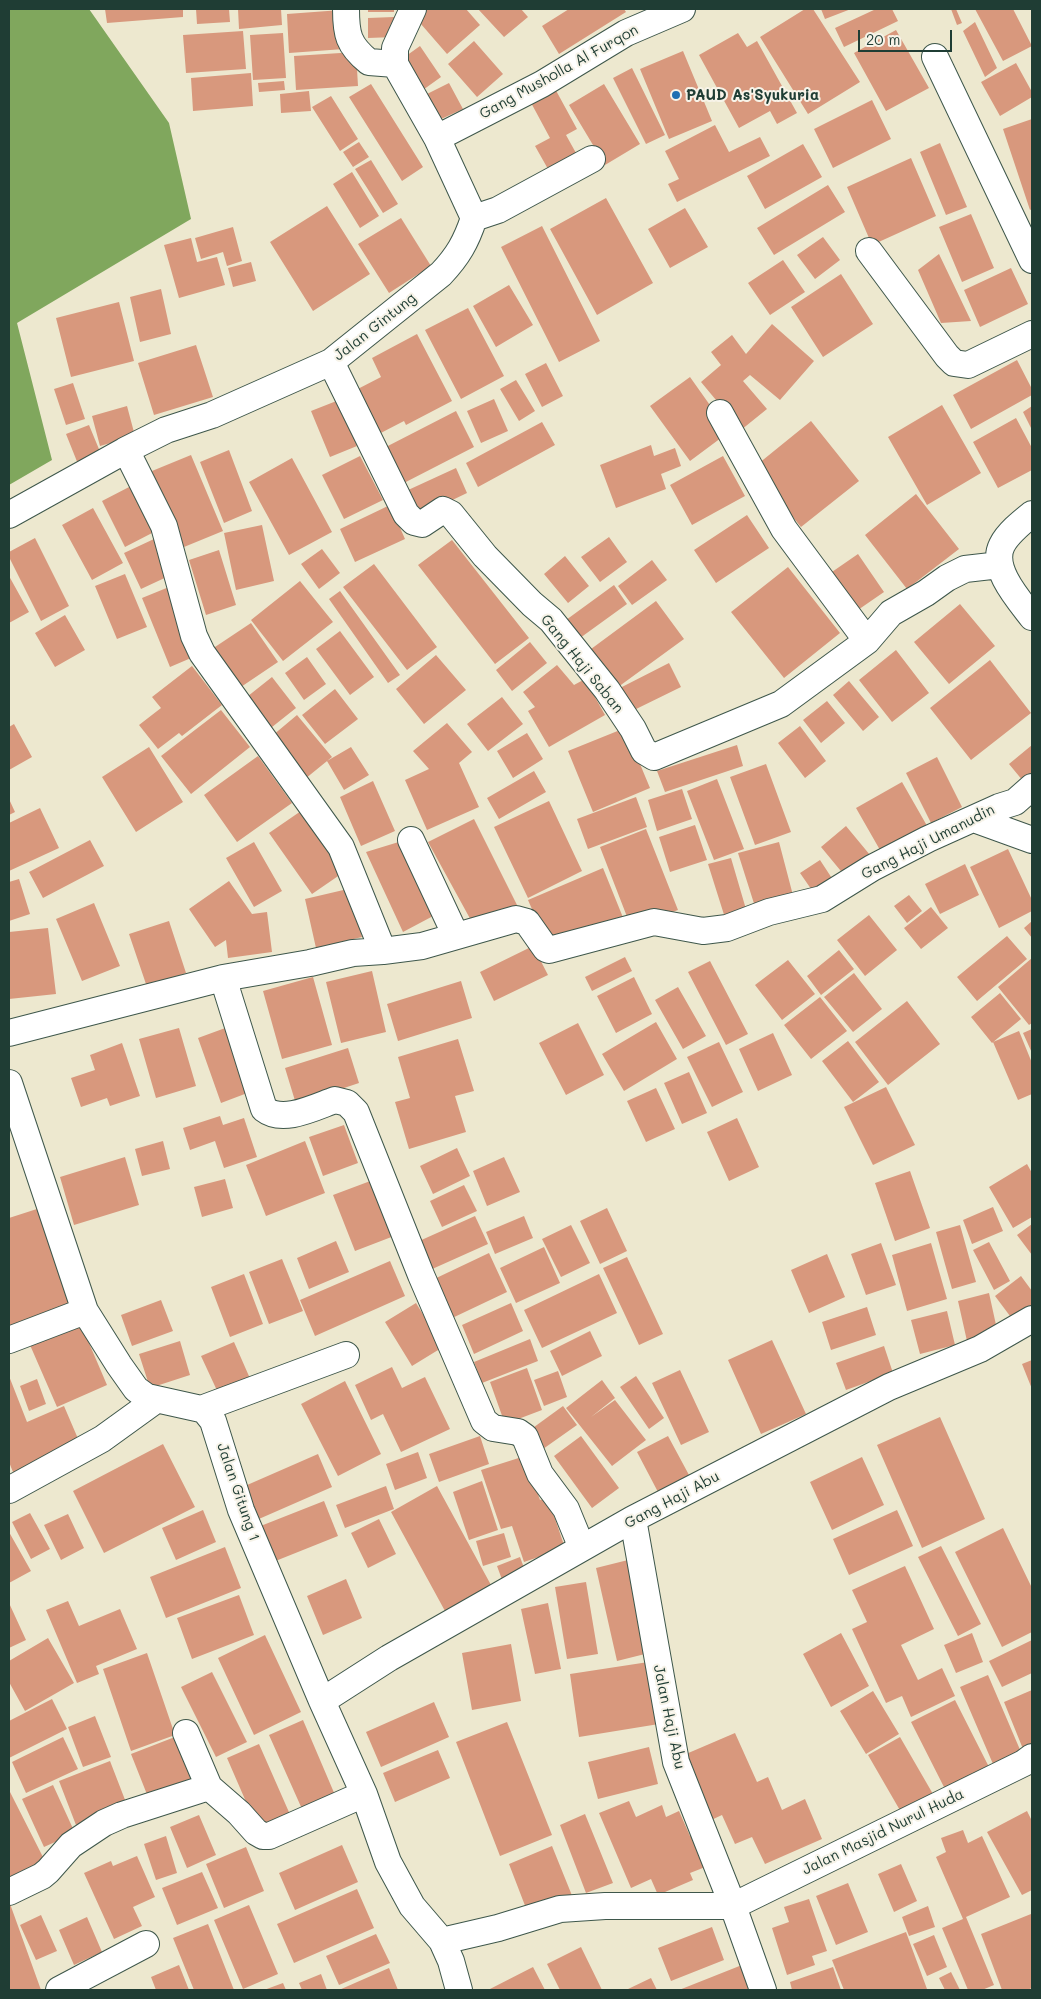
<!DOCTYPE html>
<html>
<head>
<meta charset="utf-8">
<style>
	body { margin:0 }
	#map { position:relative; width:1041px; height:1999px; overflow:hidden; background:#ede8cf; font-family:Mali,sans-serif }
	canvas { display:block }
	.frame { position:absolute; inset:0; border:10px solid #1f3d34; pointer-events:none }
	.scale { position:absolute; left:858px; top:30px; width:94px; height:22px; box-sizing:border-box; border:2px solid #1f3d34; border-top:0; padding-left:6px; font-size:15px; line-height:18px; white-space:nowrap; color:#1f3d34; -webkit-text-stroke:4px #f7f3e8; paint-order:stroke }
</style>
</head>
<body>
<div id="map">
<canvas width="1041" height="1999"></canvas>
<div class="frame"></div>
<div class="scale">20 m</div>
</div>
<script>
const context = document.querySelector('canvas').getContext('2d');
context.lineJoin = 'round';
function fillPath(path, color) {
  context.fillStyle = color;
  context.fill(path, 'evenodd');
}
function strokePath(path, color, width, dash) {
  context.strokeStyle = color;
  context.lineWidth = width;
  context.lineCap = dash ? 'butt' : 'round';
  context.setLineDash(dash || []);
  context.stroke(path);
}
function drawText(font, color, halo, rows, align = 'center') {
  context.font = font + ' Mali,sans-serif';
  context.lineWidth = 4;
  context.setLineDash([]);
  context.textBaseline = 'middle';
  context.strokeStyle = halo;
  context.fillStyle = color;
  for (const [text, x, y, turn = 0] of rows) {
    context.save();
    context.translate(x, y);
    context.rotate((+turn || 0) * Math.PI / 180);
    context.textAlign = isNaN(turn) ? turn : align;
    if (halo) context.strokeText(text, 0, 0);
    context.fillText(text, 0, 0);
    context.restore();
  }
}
const forest = new Path2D(`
	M9 9H89L169 123 191 219 17 323 52 460 9 485Z`);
const building = new Path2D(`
	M105 9H183V17L107 23Z
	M196 9H229L230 22 197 24Z
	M238 9H281L282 25 239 29Z
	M368 9H394V12H368Z
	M422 9H466L480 25 447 54 414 16Z
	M478 9H521L528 17 504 37Z
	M569 9H624L626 12 559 54 542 26Z
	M805 9H813L860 82 808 114 760 37Z
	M821 9H851L825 19Z
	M876 9H892L898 21 844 47 835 28Z
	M951 9H956L962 23 957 25Z
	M975 9H1013L1032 46 1003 61Z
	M341 10 344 49 289 53 287 14Z
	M394 17V37L368 38V18Z
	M975 22 997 68 985 77 963 31Z
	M896 30 929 88 886 111 854 53Z
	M243 31 246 69 186 73 183 35Z
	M283 33 286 78 253 80 250 35Z
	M738 33 747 47 757 41 797 113 777 124 770 111 739 128 699 55Z
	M474 41 503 74 477 97 448 64Z
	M420 46 441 77 420 92 399 61Z
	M683 51 712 121 669 139 640 69Z
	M356 52 358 86 296 90 294 56Z
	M1016 63 1032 92V97L1000 116 981 82Z
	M632 68 665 135 646 144 613 78Z
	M251 73 253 106 193 111 191 78Z
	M284 81 285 90 259 92 258 83Z
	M449 83 463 109 439 120 427 94Z
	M371 84 423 167 402 181 349 97Z
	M604 84 640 144 605 165 569 105Z
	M553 85 577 129 566 135 576 153 548 169 535 146 550 138 529 99Z
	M309 91 311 111 281 113 280 94Z
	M331 96 358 139 340 151 312 107Z
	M872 100 891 139 833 168 814 129Z
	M1032 119V209L1030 210 1003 129Z
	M715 125 729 152 760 137 770 156 677 202 668 184 679 179 665 151Z
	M359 142 369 157 353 167 343 152Z
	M940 143 967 207 946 215 920 152Z
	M803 144 822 177 765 209 747 176Z
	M911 158 936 216 872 245 847 187Z
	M371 160 398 204 383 213 355 169Z
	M352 172 379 216 360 228 333 184Z
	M828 185 845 212 774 255 757 228Z
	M606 198 653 283 597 315 550 229Z
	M327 206 370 274 313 311 270 242Z
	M685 208 708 247 670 268 648 229Z
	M971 214 994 268 962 282 939 227Z
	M401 218 431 266 389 293 358 244Z
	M542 226 600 341 559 362 501 247Z
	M233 227 242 261 227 266 223 252 201 259 195 238Z
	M823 237 840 260 815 279 797 255Z
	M191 238 197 262 217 257 225 285 179 298 164 245Z
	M939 254 971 321 941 323 918 270Z
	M783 260 805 292 770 315 748 283Z
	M251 262 256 281 233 287 228 268Z
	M1011 268 1028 304 980 327 964 290Z
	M841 274 873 324 823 357 791 307Z
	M509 285 533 325 496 347 473 306Z
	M161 289 171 334 140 342 130 297Z
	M119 302 134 361 71 377 56 318Z
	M468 308 504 376 461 399 425 330Z
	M772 324 814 361 780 400 750 375 743 381 767 409 741 430 701 382 721 365 711 352 732 335 746 354Z
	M417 334 452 401 406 425 404 421 373 437 350 393 381 377 372 358Z
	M196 345 213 397 154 415 138 363Z
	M1017 360 1032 389V395L971 429 953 395Z
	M546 363 563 396 542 407 525 374Z
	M690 377 729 432 690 461 650 406Z
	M516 380 535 411 519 421 500 389Z
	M73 383 85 419 66 425 54 389Z
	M494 399 508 431 481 443 467 411Z
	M339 400 357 446 330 457 311 411Z
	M942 405 981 473 927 505 888 437Z
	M127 406 135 436 100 446 92 416Z
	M1032 406V430L1023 412Z
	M456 411 474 447 400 485 382 449Z
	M1016 418 1032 448V470L998 488 973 442Z
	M811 421 859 481 801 527 753 468Z
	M542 422 555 445 478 487 466 463Z
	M89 425 101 454 78 464 66 434Z
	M651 445 654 456 675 448 681 466 661 474 666 489 616 508 600 465Z
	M229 450 252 511 224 523 200 462Z
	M191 455 223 531 184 547 152 471Z
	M360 456 383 500 344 519 322 475Z
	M723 456 745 496 692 525 670 485Z
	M292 458 332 532 289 555 249 482Z
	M456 468 467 493 417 517 406 491Z
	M131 486 154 532 125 547 102 501Z
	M916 494 959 549 907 589 865 535Z
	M390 505 405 539 355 562 340 529Z
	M93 508 123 563 92 580 62 525Z
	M747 515 769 548 716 583 694 550Z
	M262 525 274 581 236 590 224 533Z
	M609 537 627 562 600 582 581 557Z
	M35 538 69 606 41 621 9 557V552Z
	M154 539 171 575 141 589 124 553Z
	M452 540 529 638 495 664 418 565Z
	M322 549 340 573 319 589 301 564Z
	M219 550 236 605 206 615 189 560Z
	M858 554 884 592 855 612 829 574Z
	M565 556 589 586 568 603 544 574Z
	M652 560 667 580 632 605 618 586Z
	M374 564 437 647 407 670 343 587Z
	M788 567 840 633 784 678 731 612Z
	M125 574 147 627 117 639 95 586Z
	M9 576 29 612 9 623Z
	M300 581 333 622 283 661 251 620Z
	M614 585 627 604 580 638 566 620Z
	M169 587 198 655 170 667 142 598Z
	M340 591 400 675 388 683 329 599Z
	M656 601 684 639 614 690 587 652Z
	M960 604 995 646 949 684 914 642Z
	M65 615 85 650 55 667 35 633Z
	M251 623 278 662 232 693 206 653Z
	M340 631 374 677 350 695 316 649Z
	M530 642 547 663 512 691 496 670Z
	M896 650 929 693 892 722 859 680Z
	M436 655 466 690 424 724 396 689Z
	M307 657 326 684 304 700 285 673Z
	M990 660 1031 713 971 760 930 708Z
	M669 663 681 687 630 712 618 689Z
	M557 665 574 685 585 679 605 715 549 747 528 711 535 707 523 692Z
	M192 666 222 705 182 736 179 733 158 749 139 725 161 708 152 697Z
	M272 677 296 708 262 735 238 704Z
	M849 681 879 717 863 731 833 695Z
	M335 689 358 719 325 744 302 715Z
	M502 697 523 724 488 751 467 724Z
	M827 701 845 723 821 743 803 720Z
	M221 710 250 747 191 794 161 756Z
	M297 715 332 757 300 783 266 741Z
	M447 723 472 752 459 763 479 807 427 830 405 780 429 769 413 751Z
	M14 724 32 757 9 770V727Z
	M800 726 826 761 805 778 778 743Z
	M625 728 650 788 593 812 568 751Z
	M527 733 543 759 513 778 497 751Z
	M737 745 743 766 665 792 657 771Z
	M1032 745V783L1028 787 1009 764Z
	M149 747 183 802 136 832 102 777Z
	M351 747 369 775 344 790 327 761Z
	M258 756 292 803 237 842 204 795Z
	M937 757 962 807 931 823 906 773Z
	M766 764 791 832 755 845 730 777Z
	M534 771 546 792 499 819 487 798Z
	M717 779 744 849 714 860 687 791Z
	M373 781 395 831 361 846 340 797Z
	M902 782 930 831 884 857 856 808Z
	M682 789 692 819 657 831 648 800Z
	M636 797 647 827 588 849 577 819Z
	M9 799 15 812 9 815Z
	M549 801 582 871 528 898 494 827Z
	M40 808 59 848 9 871V823Z
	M301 811 344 872 312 894 269 833Z
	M474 819 518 907 473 924 428 842Z
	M695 825 707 860 670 872 659 837Z
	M846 826 870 855 845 876 821 847Z
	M646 829 678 910 631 927 600 847Z
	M90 840 104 866 43 898 29 872Z
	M402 841 435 915 403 932 366 852Z
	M254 842 282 891 254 907 226 858Z
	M779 842 795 903 757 913 738 853Z
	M1008 849 1032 900V911L999 928 970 867Z
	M731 858 748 916 726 921 708 864Z
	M820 860 837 886 818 899 800 873Z
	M965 864 979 895 940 914 925 884Z
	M603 868 624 920 549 948 528 900Z
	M19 879 30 914 9 921V882Z
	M229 881 252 914 267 912 272 952 228 958 226 940 215 947 189 909Z
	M352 888 362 937 316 948 305 899Z
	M909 895 922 911 907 923 894 906Z
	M94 903 120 966 82 981 56 919Z
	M931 907 948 928 921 949 904 928Z
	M869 915 897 950 865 976 837 940Z
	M169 921 186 973 147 987 129 934Z
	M1032 921V938L1024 928Z
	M48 928 56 994 9 999V932Z
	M1007 936 1027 959 977 1001 957 977Z
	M533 946 548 975 494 1001 480 972Z
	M839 950 854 969 821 995 807 976Z
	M625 957 632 971 592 991 585 977Z
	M1032 958V1023L1029 1025 998 987Z
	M788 960 815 994 782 1020 755 985Z
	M710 961 748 1034 726 1045 688 972Z
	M372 971 386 1032 341 1043 326 982Z
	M854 973 882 1009 853 1032 824 997Z
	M313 977 332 1045 282 1059 263 991Z
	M634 977 652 1014 616 1033 597 996Z
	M461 981 472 1018 398 1041 387 1004Z
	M678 987 706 1036 683 1049 655 1000Z
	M1000 993 1021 1019 992 1043 971 1017Z
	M820 997 847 1031 811 1059 784 1025Z
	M907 1001 940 1044 888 1085 855 1042Z
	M656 1022 677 1059 624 1091 602 1054Z
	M578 1023 604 1075 566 1095 539 1043Z
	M228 1027 250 1092 221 1103 198 1038Z
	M179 1028 196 1086 156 1098 139 1039Z
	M1032 1029V1053L1023 1033Z
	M1019 1031 1032 1063V1094L1018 1100 993 1042Z
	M773 1033 792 1075 758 1091 739 1049Z
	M458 1039 474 1091 455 1096 466 1132 409 1149 395 1102 410 1098 398 1057Z
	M848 1041 879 1082 853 1102 822 1061Z
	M719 1042 743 1092 712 1107 687 1057Z
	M122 1043 140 1096 110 1106 107 1098 81 1107 71 1078 95 1070 90 1055Z
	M348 1048 359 1083 296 1104 285 1068Z
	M689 1072 707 1113 682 1124 664 1083Z
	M886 1087 915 1145 873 1165 844 1107Z
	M656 1088 675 1129 646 1142 627 1101Z
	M220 1116 223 1125 244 1118 257 1157 224 1168 215 1141 190 1150 183 1128Z
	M737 1118 759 1167 729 1181 707 1132Z
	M344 1125 358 1163 323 1176 309 1137Z
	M163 1141 170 1169 142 1176 135 1149Z
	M305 1141 325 1193 266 1216 246 1165Z
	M457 1148 470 1176 433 1194 420 1166Z
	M125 1157 139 1205 74 1225 60 1177Z
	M504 1157 520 1192 487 1206 473 1171Z
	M1027 1164 1032 1173V1217L1013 1228 989 1187Z
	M910 1171 930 1228 895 1241 875 1183Z
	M225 1179 233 1208 202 1217 194 1187Z
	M373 1180 394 1236 355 1251 333 1195Z
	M464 1185 477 1211 442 1227 430 1201Z
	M993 1207 1003 1231 972 1244 963 1220Z
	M40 1208 72 1308 9 1329V1218Z
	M607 1208 627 1251 600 1264 580 1221Z
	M475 1216 488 1244 430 1270 417 1242Z
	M524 1216 533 1238 495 1254 486 1232Z
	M1032 1224V1255L1017 1235Z
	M571 1225 590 1263 561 1277 542 1239Z
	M960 1225 976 1282 952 1289 936 1232Z
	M336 1241 349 1272 309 1289 297 1258Z
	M989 1242 1010 1281 994 1290 973 1250Z
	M881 1243 896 1285 866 1295 851 1254Z
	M931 1243 947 1299 907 1311 892 1255Z
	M544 1247 560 1283 516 1303 500 1268Z
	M489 1253 507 1292 448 1320 430 1281Z
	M827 1254 845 1297 809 1313 791 1270Z
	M627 1257 663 1334 639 1345 603 1268Z
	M282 1259 303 1311 269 1324 249 1272Z
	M390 1261 405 1296 315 1336 300 1300Z
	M244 1274 263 1324 230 1337 211 1287Z
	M599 1274 617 1313 542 1348 524 1310Z
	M1021 1276 1032 1291V1312L1016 1324 995 1296Z
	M989 1293 998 1334 967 1341 958 1301Z
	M161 1300 173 1331 132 1346 121 1315Z
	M416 1303 443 1347 412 1366 385 1322Z
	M511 1303 523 1331 474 1354 462 1325Z
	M867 1307 876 1335 831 1350 822 1322Z
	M947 1311 955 1345 920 1354 911 1320Z
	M80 1322 107 1385 57 1407 30 1345Z
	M590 1331 602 1356 562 1376 550 1351Z
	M530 1339 538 1361 482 1383 474 1362Z
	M772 1340 806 1414 761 1434 728 1360Z
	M180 1341 190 1375 150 1388 139 1354Z
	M234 1342 252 1383 220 1397 201 1356Z
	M884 1346 893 1373 846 1390 836 1363Z
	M1032 1360V1389L1022 1364Z
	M392 1367 402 1388 425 1377 450 1429 401 1452 383 1414 371 1420 355 1385Z
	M527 1368 542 1410 505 1424 490 1382Z
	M680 1370 709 1432 681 1445 652 1383Z
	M558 1371 567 1397 544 1406 534 1380Z
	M9 1376 27 1422 64 1406 82 1448 15 1477 9 1462Z
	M636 1376 664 1418 649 1429 620 1387Z
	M37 1379 46 1404 29 1411 20 1386Z
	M602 1380 615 1398 591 1417 615 1400 646 1440 612 1466 566 1408Z
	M345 1381 381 1454 338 1476 301 1404Z
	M563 1406 577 1425 543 1449 530 1430Z
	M940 1417 985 1519 922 1548 877 1445Z
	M480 1436 489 1464 439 1482 429 1454Z
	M581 1436 619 1488 592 1508 554 1456Z
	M668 1436 689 1475 658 1492 637 1452Z
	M163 1444 195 1507 104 1553 73 1491Z
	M418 1452 427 1478 395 1490 386 1464Z
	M318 1454 332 1487 252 1522 238 1489Z
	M525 1456 540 1500 548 1498 565 1548 524 1562 512 1526 501 1529 481 1470Z
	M862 1457 884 1505 832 1530 810 1482Z
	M482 1481 498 1530 469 1540 453 1492Z
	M386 1486 394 1509 345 1528 336 1505Z
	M437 1486 497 1596 451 1622 391 1512Z
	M324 1501 338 1536 268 1564 253 1529Z
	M203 1510 216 1542 176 1560 162 1528Z
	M897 1510 913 1546 849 1575 833 1539Z
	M30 1513 50 1549 31 1559 12 1522Z
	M68 1514 84 1548 61 1560 44 1525Z
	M379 1519 396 1554 368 1568 351 1533Z
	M1003 1528 1032 1588V1632L1002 1647 955 1552Z
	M9 1532 31 1571 9 1583Z
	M504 1533 511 1557 483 1566 476 1541Z
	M941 1546 981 1624 958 1636 918 1557Z
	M225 1547 241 1588 166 1618 150 1577Z
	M520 1557 527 1576 504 1585 497 1566Z
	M632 1559 653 1652 617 1661 596 1568Z
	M905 1566 934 1629 901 1645 918 1680 942 1668 955 1696 911 1717 902 1696 886 1703 852 1629 867 1622 852 1590Z
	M346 1579 362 1618 323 1635 307 1596Z
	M586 1582 598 1654 567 1659 555 1587Z
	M239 1595 254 1635 192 1659 177 1618Z
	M68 1601 79 1626 120 1609 137 1649 96 1666 99 1674 77 1683 46 1610Z
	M9 1603 26 1640 9 1648Z
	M548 1603 561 1669 535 1674 521 1609Z
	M841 1633 869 1686 831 1707 803 1654Z
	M972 1633 983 1662 956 1673 944 1645Z
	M265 1635 301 1712 254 1735 218 1658Z
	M48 1638 74 1683 25 1711 9 1682V1661Z
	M1032 1640V1673L1002 1687 989 1661Z
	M511 1644 521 1701 472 1710 462 1653Z
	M147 1653 175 1735 131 1751 103 1669Z
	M655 1661 665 1723 579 1737 570 1674Z
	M212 1672 247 1742 216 1757 181 1687Z
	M988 1675 1021 1752 993 1764 960 1687Z
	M1032 1690V1745L1023 1749 1004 1702Z
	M873 1691 899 1734 866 1754 840 1711Z
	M52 1699 67 1729 9 1758V1721Z
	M955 1700 989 1767 945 1789 911 1722Z
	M434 1702 449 1737 381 1767 366 1732Z
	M95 1716 111 1757 83 1767 68 1727Z
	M303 1720 335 1795 302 1809 269 1735Z
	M507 1722 552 1835 500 1856 456 1742Z
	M735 1733 757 1782 768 1777 782 1810 805 1799 822 1839 765 1864 752 1837 735 1844 722 1815 707 1822 679 1757Z
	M180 1735 198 1784 150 1802 131 1754Z
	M63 1737 78 1769 26 1793 12 1762Z
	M900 1737 937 1801 905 1819 868 1755Z
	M259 1744 292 1819 260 1834 227 1758Z
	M649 1747 658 1784 598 1799 588 1762Z
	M438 1750 450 1778 395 1802 383 1773Z
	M110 1761 127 1805 76 1825 59 1781Z
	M53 1785 75 1833 44 1847 22 1799Z
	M9 1790 47 1865 9 1885Z
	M629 1801 636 1817 662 1805 666 1817 679 1811 690 1836 700 1832 713 1864 690 1873 693 1880 658 1895 651 1879 631 1888 599 1813Z
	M1027 1811 1032 1821V1890L1022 1895 987 1832Z
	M585 1814 613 1883 586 1893 560 1825Z
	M199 1815 216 1855 187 1868 170 1827Z
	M963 1830 968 1843 982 1836 1010 1897 966 1917 994 1985 982 1990H968L942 1928 963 1919 936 1857 946 1852 941 1838Z
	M166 1836 177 1873 156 1880 144 1844Z
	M342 1845 358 1882 295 1910 279 1873Z
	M552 1846 573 1898 529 1916 509 1864Z
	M246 1847 264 1891 224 1908 206 1864Z
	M137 1856 155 1897 133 1907 142 1926 114 1939 84 1873 111 1861 113 1866Z
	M901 1864 917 1901 894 1912 878 1874Z
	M202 1872 218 1908 177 1925 162 1888Z
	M848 1883 868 1932 836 1945 816 1896Z
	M357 1889 374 1928 294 1963 277 1924Z
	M809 1899 827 1951 812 1956 815 1965 787 1975 772 1928 789 1922 784 1907Z
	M9 1901 41 1990H9Z
	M249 1905 278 1974 243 1989 214 1920Z
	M928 1906 935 1927 909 1936 902 1917Z
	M1031 1914 1032 1988 1027 1990H1002L981 1934Z
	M41 1915 57 1951 36 1960 20 1925Z
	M87 1917 102 1952 74 1965 59 1930Z
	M208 1924 234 1990H194L173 1938Z
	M712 1927 724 1960 671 1981 658 1948Z
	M906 1932 927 1989 844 1990 832 1960Z
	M376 1934 390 1963 339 1985 326 1956Z
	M934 1935 947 1967 927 1976 913 1944Z
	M581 1947 602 1990H560L547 1964Z
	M179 1965 189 1990H156L151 1977Z
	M742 1965 752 1990H679Z
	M533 1967 545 1990H488Z
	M833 1967 841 1990H792L790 1982Z
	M389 1968 398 1990H339Z
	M951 1972 960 1990H945L939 1978Z
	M321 1974 327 1990H302L299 1983Z
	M651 1978 657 1990H626Z
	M283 1983 286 1990H264Z`);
const street = new Path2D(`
	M346 9C346 34 348 45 369 62L395 64
	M935 57 1032 260
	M437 138 542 84 626 33 682 9
	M474 218 498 210 592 159
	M869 251 947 356 954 363 968 365 1032 334
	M331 362 406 514 414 522 422 524 443 510 451 514 485 556 532 604 551 620 607 690 633 729 644 751 654 757 781 704 867 641 891 613 926 593 947 578 965 569 1000 565
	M720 413 784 529 867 641
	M126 450 164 526 194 636 202 653 341 847 383 951
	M1032 514C1022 522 1008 533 1002 545 990 568 1019 600 1032 617
	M9 515 126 450 166 430 212 415 331 362 441 274C458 256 466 242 474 218L437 138 395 64V48L413 9
	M974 819 1032 840
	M411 840 456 936
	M223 978 264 1109C283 1124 315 1107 335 1100L347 1103 356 1112 421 1275 484 1421 493 1428 518 1432 525 1437 540 1474 566 1509 582 1548
	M9 1033 223 978 310 963 353 953 383 951 422 946 516 919 527 922 546 949 549 950 654 922 703 931 727 928 769 912 822 899 872 868 928 839 999 807 1015 802 1032 787
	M9 1083 85 1311 119 1365 136 1389 147 1397 201 1409 205 1411 213 1421 241 1510 322 1701 364 1794 388 1862 412 1906 442 1941 451 1961 459 1990
	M9 1340 85 1311
	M201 1409 346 1355
	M9 1490 102 1439 156 1400
	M633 1519 676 1762 733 1906 763 1990
	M322 1701 389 1658 633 1519 889 1387 980 1349 1032 1319
	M186 1733 209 1787 239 1813 256 1832 263 1836H269L364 1794
	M9 1892 42 1876 48 1871 71 1845 104 1823 122 1815 209 1787
	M442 1941 498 1928 560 1909 605 1906H733L1024 1763 1032 1757
	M59 1990 146 1944`);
const markers = [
	[676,95,5,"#1f6fb2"]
];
const streetNames = [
	["Gang Musholla Al Furqon",559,72,-29],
	["Jalan Gintung",375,327,-38],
	["Gang Haji Saban",582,664,51],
	["Gang Haji Umanudin",928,842,-27],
	["Jalan Gitung 1",238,1492,71],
	["Gang Haji Abu",672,1500,-28],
	["Jalan Haji Abu",669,1717,78],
	["Jalan Masjid Nurul Huda",883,1832,-26]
];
const poiNames = [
	["PAUD As'Syukuria",686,95]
];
fillPath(forest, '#80a75d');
fillPath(building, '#d8987d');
strokePath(street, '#3e574b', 28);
strokePath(street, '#fff', 26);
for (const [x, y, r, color] of markers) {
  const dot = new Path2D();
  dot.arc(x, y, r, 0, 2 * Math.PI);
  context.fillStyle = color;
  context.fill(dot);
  strokePath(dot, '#f7f3e8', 2);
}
drawText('15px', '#1f3d34', '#f7f3e8', streetNames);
drawText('bold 15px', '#1f3d34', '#f7f3e8', poiNames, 'left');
</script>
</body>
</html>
